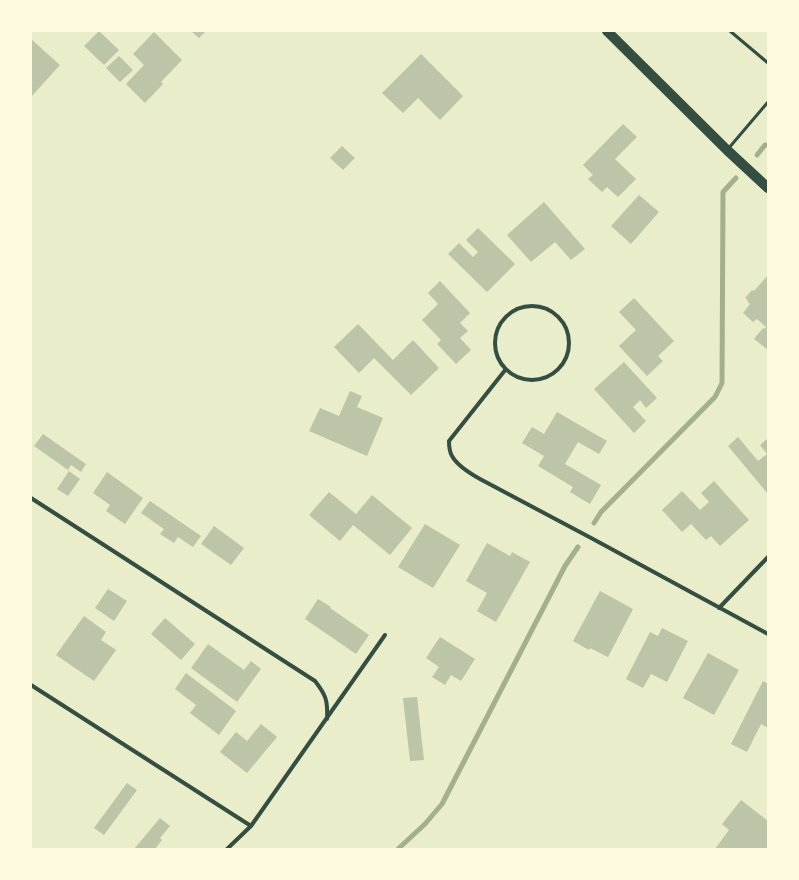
<!DOCTYPE html>
<html>
<head>
<meta charset="utf-8">
<style>
	body { margin:0 }
	#map { position:relative; width:799px; height:880px; overflow:hidden; background:#e9edc9; font-family:Karla,sans-serif }
	canvas { display:block }
	.frame { position:absolute; inset:0; border:32px solid #fefae0; pointer-events:none }
</style>
</head>
<body>
<div id="map">
<canvas width="799" height="880"></canvas>
<div class="frame"></div>
</div>
<script>
const context = document.querySelector('canvas').getContext('2d');
context.lineJoin = 'round';
function strokePath(path, color, width, dash) {
  context.strokeStyle = color;
  context.lineWidth = width;
  context.lineCap = dash ? 'butt' : 'round';
  context.setLineDash(dash || []);
  context.stroke(path);
}
function fillPath(path, color) {
  context.fillStyle = color;
  context.fill(path, 'evenodd');
}
const stream = new Path2D(`
	M757 155 765 145H768
	M594 523 601 512 715 397 722 383 723 192 736 178
	M398 849 425 824 442 804 565 566 578 547`);
const building = new Path2D(`
	M99 31 119 50 104 65 84 46Z
	M191 31H206L199 38Z
	M154 32 182 60 161 82 163 84 145 103 126 84 144 65 133 54Z
	M31 39 60 65 31 97Z
	M421 54 463 96 440 120 418 98 403 113 382 93Z
	M119 56 133 70 120 82 106 68Z
	M623 124 637 137 615 159 636 179 618 197 607 187 602 192 588 179 593 175 583 165Z
	M342 146 355 158 343 170 330 158Z
	M639 195 659 212 631 244 611 226Z
	M544 202 585 249 571 260 555 242 531 262 507 235Z
	M478 228 515 264 487 292 448 254 459 243 473 257 478 252 466 240Z
	M768 275V350L754 339 763 328 764 329 766 327 757 319 753 322 743 313 750 304 747 301 748 300 745 298 752 290 754 291Z
	M440 281 470 313 460 323 468 331 460 338 471 350 456 364 437 344 441 340 422 320 438 304 428 293Z
	M634 298 674 341 658 356 663 361 647 376 619 346 636 330 619 312Z
	M358 324 393 360 413 340 439 368 411 395 374 358 359 373 334 347Z
	M624 362 657 398 646 408 640 400 633 407 646 421 634 433 594 389Z
	M350 391 362 396 357 407 383 418 367 456 309 431 320 408 339 416Z
	M557 412 607 441 599 454 578 442 565 464 601 485 590 504 570 492 573 487 538 466 544 456 522 443 532 427 544 434Z
	M43 434 86 464 81 472 71 465 68 470 34 446Z
	M738 437 758 461 767 454 760 445 768 438V494L728 446Z
	M69 471 80 479 68 496 57 489Z
	M107 472 143 498 125 524 106 511 110 505 93 493Z
	M714 481 749 520 720 546 711 536 706 540 691 524 682 532 662 510 682 491 700 510 709 502 701 493Z
	M329 492 356 514 372 495 412 528 390 555 353 525 340 541 309 515Z
	M150 501 201 536 193 547 178 537 174 543 160 534 164 529 141 513Z
	M425 524 460 545 433 588 398 567Z
	M214 526 244 548 231 565 201 544Z
	M487 543 510 556 512 552 530 562 496 622 477 611 487 593 466 581Z
	M108 589 127 601 114 621 95 608Z
	M600 591 633 609 608 657 590 648 589 650 573 641Z
	M318 599 331 607 330 608 369 635 356 654 305 619Z
	M84 616 106 632 101 640 116 650 94 681 56 655Z
	M165 618 195 644 181 660 151 634Z
	M662 628 688 641 667 682 651 674 643 688 626 679 650 632 658 636Z
	M440 637 475 659 461 681 451 675 445 685 432 677 439 667 426 658Z
	M208 644 244 670 251 661 261 669 237 702 191 668Z
	M708 653 739 670 714 715 683 698Z
	M186 673 236 711 219 735 190 713 196 705 175 689Z
	M763 681 768 684V728L761 724 747 752 731 744Z
	M417 697 424 760 410 761 403 698Z
	M261 724 277 737 247 773 220 752 236 732 247 741Z
	M127 783 137 790 104 835 94 828Z
	M741 800 768 821V849H715L729 830 722 824Z
	M160 818 170 826 160 838 162 840 155 849H134Z`);
const service = new Path2D(`
	M730 31 768 63
	M728 149 768 102`);
const minor = new Path2D(`
	M495 343a37 37 0 1 1 74 0a37 37 0 1 1-74 0Z
	M506 369 449 441C449 446 449 451 452 456 457 465 471 474 480 479L593 539 768 634
	M31 498 315 681C326 695 328 701 327 719
	M719 608 768 557
	M31 685 251 826
	M227 849 251 826 385 635`);
const primary = new Path2D(`
	M607 31 727 150 768 188`);
strokePath(stream, '#a3b18a', 5);
fillPath(building, '#bcc5a7');
strokePath(service, '#344e41', 3);
strokePath(minor, '#344e41', 4);
strokePath(primary, '#344e41', 10);
</script>
</body>
</html>
